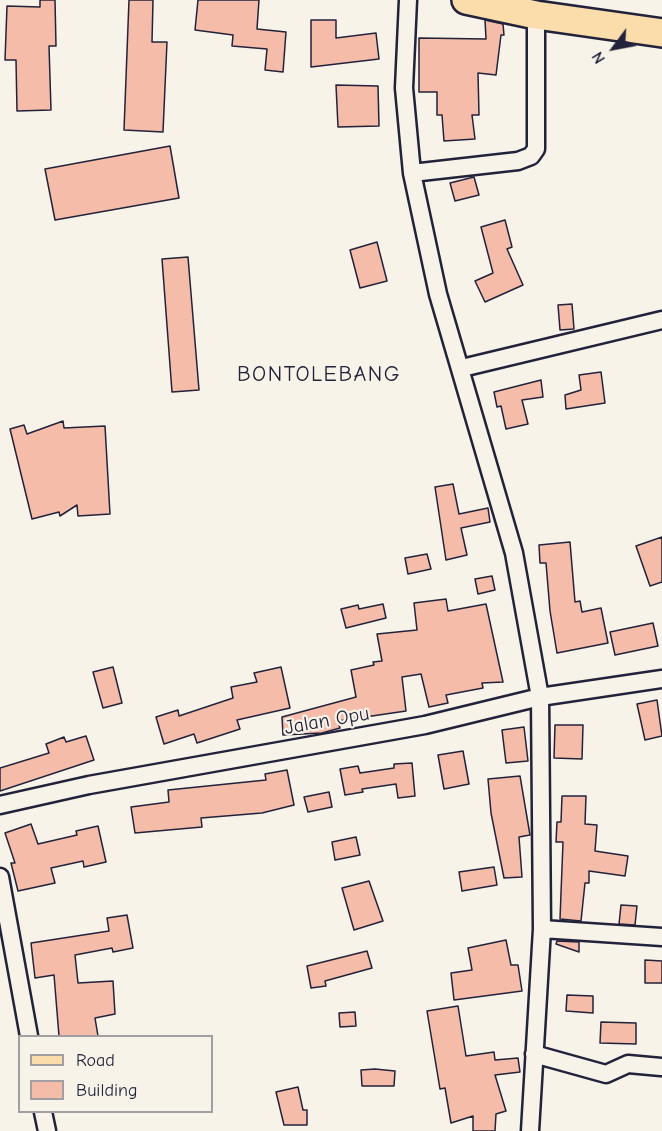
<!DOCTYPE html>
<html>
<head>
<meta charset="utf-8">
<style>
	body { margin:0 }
	#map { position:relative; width:662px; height:1131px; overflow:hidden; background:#f7f3e8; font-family:"Comic Neue",sans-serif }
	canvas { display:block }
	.legend { position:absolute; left:18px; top:1035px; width:195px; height:78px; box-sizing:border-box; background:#f7f3e8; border:2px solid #a29fa3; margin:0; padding:8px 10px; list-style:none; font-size:18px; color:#22223b }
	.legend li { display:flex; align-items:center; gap:12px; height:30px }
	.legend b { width:30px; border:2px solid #a29fa3 }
	.north { position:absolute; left:584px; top:18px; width:60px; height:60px; -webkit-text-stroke:4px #f7f3e8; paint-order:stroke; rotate:238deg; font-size:16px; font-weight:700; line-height:24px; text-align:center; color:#22223b }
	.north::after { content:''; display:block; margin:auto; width:21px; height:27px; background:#22223b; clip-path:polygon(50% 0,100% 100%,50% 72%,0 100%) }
</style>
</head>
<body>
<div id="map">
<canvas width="662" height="1131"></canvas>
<ul class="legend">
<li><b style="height:8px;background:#faddab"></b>Road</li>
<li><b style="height:16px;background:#f4bca9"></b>Building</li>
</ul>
<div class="north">N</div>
</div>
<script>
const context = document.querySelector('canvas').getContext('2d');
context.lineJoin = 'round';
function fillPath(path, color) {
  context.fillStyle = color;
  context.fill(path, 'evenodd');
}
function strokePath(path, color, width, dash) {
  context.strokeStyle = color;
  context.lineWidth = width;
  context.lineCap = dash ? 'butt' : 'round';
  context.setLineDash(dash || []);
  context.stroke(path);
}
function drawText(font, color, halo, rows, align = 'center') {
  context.font = font + ' "Comic Neue",sans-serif';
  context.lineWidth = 4.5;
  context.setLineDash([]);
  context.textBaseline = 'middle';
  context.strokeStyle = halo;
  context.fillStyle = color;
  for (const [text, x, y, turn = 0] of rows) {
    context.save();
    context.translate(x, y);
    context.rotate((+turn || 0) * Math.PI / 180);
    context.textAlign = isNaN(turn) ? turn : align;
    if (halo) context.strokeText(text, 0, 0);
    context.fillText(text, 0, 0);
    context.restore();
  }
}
const building = new Path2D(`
	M40 0H55L56 46H49L51 110 17 111 16 60H5L7 6 40 7Z
	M129 0H153L152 42H167L163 132 124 130Z
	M198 0H259L257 29 286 32 283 72 265 70 267 49 232 46 233 35 195 30Z
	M311 20H336V38L376 33 379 59 311 67Z
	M485 20 503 24 504 35H501L496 75 478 73 479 115H472L475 139 444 141 442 115H437V92H419V38L486 39Z
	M336 85 378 86 379 126 338 127Z
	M170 146 179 198 55 220 45 169Z
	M474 177 479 195 455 201 450 183Z
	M505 220 512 247 507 249 523 285 485 302 475 281 493 273 481 227Z
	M377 242 387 281 360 288 350 250Z
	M188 257 199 390 172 392 162 259Z
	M572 304 574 329 560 330 558 305Z
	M601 372 605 403 566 409 565 395 581 390 579 375Z
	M541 380 543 397 522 400 528 424 506 429 501 406 497 407 494 392Z
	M63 421 64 428 105 426 110 514 78 516 77 505 60 516 59 512 32 519 10 429 24 425 27 434Z
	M453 484 459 514 488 508 490 522 461 528 467 555 446 560 435 487Z
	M662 537V582L650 586 636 546Z
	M570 542 575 602 580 601 582 612 601 608 608 643 557 653 550 611 546 563H540L539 545Z
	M427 554 431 569 408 574 405 558Z
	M492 576 495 590 478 594 475 579Z
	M446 599 448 611 486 604 503 682 482 683 483 688 446 695 448 703 429 707 421 674 402 677 406 711 338 721 340 728 322 733 283 735 282 717 356 697 351 670 374 665 373 662 382 661 377 634 417 630 414 603Z
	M383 604 386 618 346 628 341 609 358 605 359 609Z
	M653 623 658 646 615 655 610 632Z
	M113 667 122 703 103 708 93 672Z
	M281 667 290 708 237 720 240 729 197 743 194 734 164 744 156 717 178 710 179 716 233 698 231 687 257 682 254 673Z
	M657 700 662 736 645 740 637 704Z
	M555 725H583L582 759 554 758Z
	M524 727 528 761 506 763 502 730Z
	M86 736 94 760 0 791V768L49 753 46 744 64 737 66 742Z
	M463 751 469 784 444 789 438 755Z
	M412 763 415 796 398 798 396 784 362 789 363 792 345 795 340 769 358 766 360 773 394 768V764Z
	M287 770 294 805 262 813 201 818 202 827 135 833 131 807 169 802 168 790 266 780 265 774Z
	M520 776 530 835 519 837 522 877 504 878 491 813 488 779Z
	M329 792 332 807 308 812 304 797Z
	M562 796H586L585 824 597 825 595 851 628 856 625 876 589 871V883H585L581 921 560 919 563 842H556L557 822H561Z
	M31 824 38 844 77 835 76 831 98 826 106 862 84 867 83 861 51 868 55 883 18 891 11 863H15L5 833Z
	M356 837 360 855 335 860 332 842Z
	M494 867 497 885 462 891 459 872Z
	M369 881 383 921 354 930 342 888Z
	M621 905 637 906 635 925 619 924Z
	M127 915 133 948 113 952 112 948 75 955 78 983 113 981 115 1014 95 1018 98 1036H59L54 975 35 978 31 943 109 931 107 918Z
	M506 940 511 965H518L522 991 454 1000 451 973 472 970 468 948Z
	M557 941 579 942V952L556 944Z
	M367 951 372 968 325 981 326 986 311 988 307 966Z
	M645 960 662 961V983H645Z
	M567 995 593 996V1013L566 1011Z
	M458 1006 466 1056 494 1052 495 1060 518 1058 520 1072 495 1075 506 1111 496 1114 495 1131H473V1116L451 1123 445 1088 440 1089 427 1011Z
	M355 1012 356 1026 340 1027 339 1013Z
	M601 1022 636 1023V1044L600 1043Z
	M375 1069 395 1071 394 1086H362L361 1070Z
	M298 1087 303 1110H307V1125H284L276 1092Z`);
const minor = new Path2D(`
	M408 0 404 88 412 173
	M462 368 662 320
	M0 805 89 785 425 725 540 697 662 679
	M0 877 29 1036
	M542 929 662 937
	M534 1054 606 1074 628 1064 661 1067
	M43 1112 47 1131
	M530 1131 542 929 540 697 514 553 438 294 412 173 518 161 531 156 536 149V15`);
const primary = new Path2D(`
	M466 0 536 15 662 33`);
const streetNames = [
	["Jalan Opu",327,721,-10]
];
const quarterNames = [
	["BONTOLEBANG",319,375]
];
fillPath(building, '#f4bca9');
strokePath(building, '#22223b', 1.5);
strokePath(minor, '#22223b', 21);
strokePath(primary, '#22223b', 32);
strokePath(minor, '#f7f3e8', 16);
strokePath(primary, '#faddab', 27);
drawText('20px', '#22223b', '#f7f3e8', streetNames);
context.letterSpacing = '1.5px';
drawText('22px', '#22223b', '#f7f3e8', quarterNames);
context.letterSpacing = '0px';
</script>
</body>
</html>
